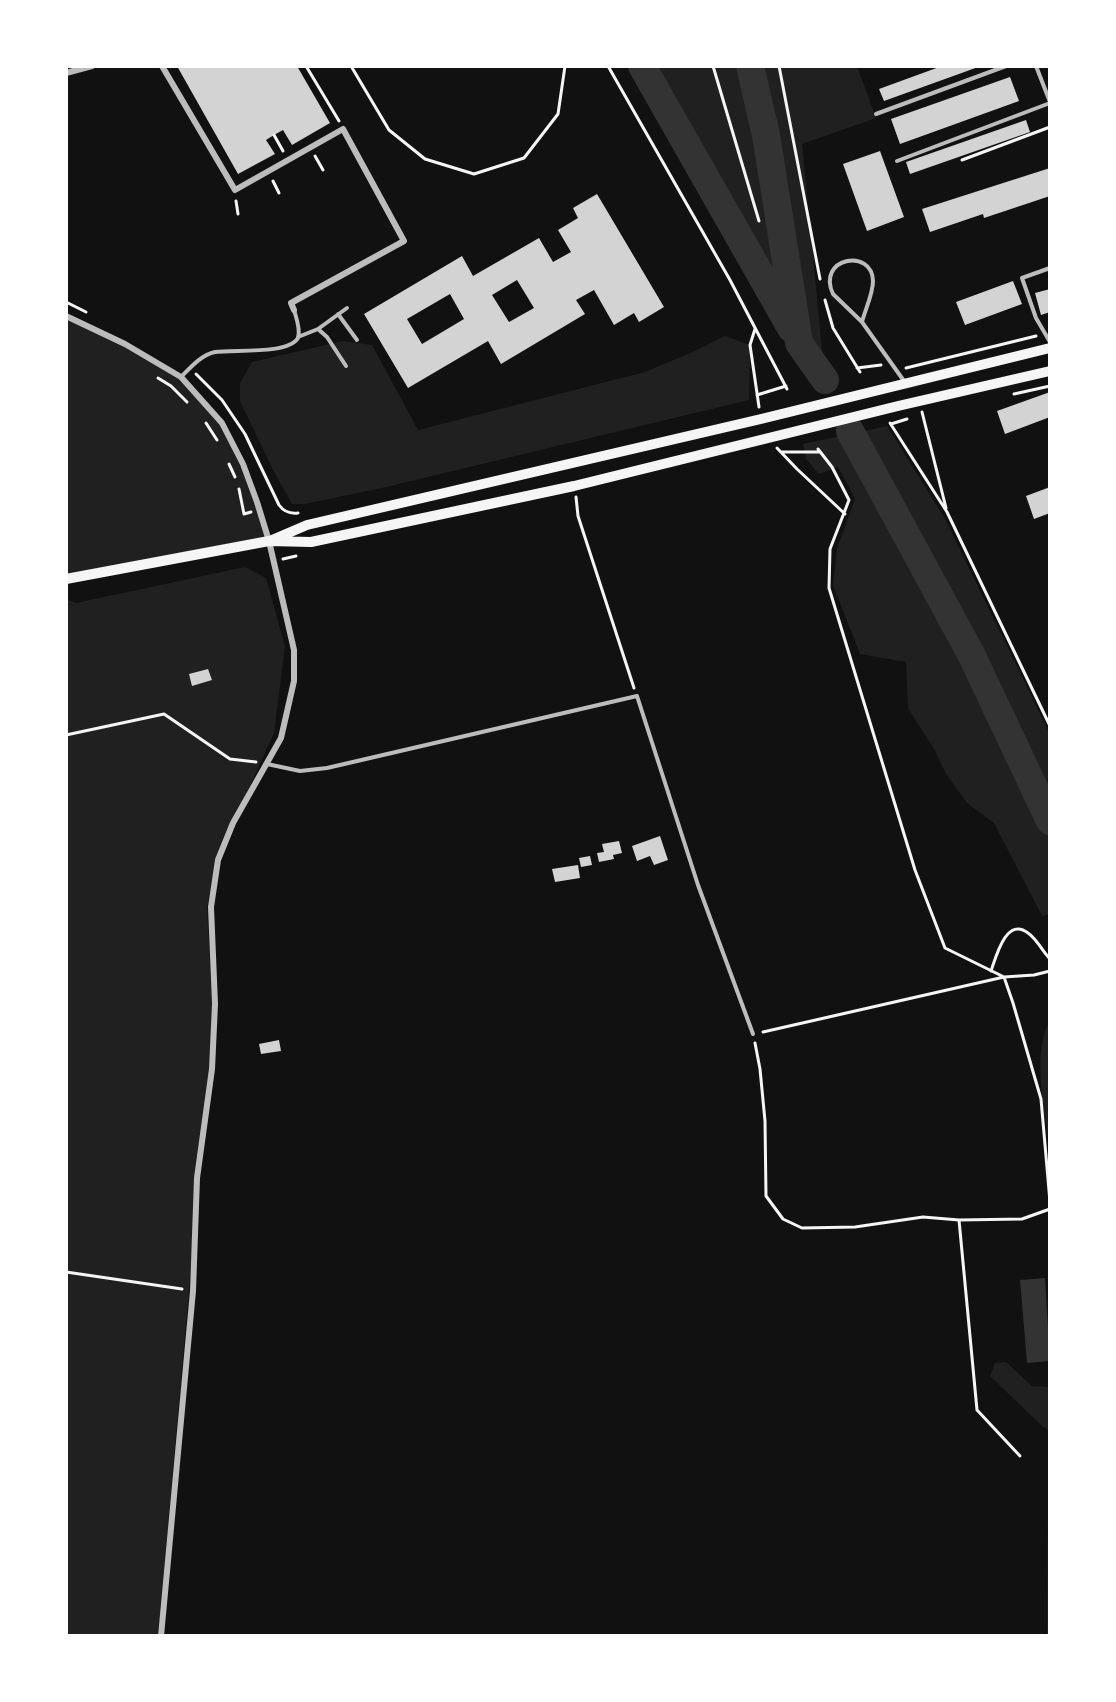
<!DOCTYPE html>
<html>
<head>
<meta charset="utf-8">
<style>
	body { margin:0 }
	#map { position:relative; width:1116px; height:1702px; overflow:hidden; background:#111; font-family:Rubik,sans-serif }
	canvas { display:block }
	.frame { position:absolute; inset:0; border:68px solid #fff; pointer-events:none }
</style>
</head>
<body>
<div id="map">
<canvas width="1116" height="1702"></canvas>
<div class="frame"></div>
</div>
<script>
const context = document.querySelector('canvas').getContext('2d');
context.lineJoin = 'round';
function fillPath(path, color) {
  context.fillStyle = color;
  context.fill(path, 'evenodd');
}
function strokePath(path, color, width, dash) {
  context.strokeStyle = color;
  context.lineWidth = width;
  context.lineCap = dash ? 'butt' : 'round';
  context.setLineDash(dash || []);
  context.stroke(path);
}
const green = new Path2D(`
	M642 66H857L876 118 802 144 825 380 799 343Z
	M66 316 125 344 181 377 222 423 243 464 269 541 66 579Z
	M725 336 750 345 749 400 386 487 305 504H292L273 470 240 401V383L252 362 343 341 372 345 418 430 645 372 695 351Z
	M887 426 944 517 1050 734V914L1042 916 994 823 967 803 946 774 934 749 908 708 906 662 860 654 833 585 837 549 855 499 838 467 819 474 806 459 803 444Z
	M245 567 266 578 285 646 274 733 216 860 207 907 212 1005 210 1070 197 1178 189 1290 158 1636H66V599L76 603Z
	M1050 1020V1149C1045 1111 1031 1054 1050 1020Z
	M1006 1362 1032 1386 1050 1387V1431L1042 1426 990 1376 995 1363Z
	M1048 1498 1050 1499V1636H1048L1047 1632Z`);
const water = new Path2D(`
	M1045 1278 1050 1361 1027 1363 1020 1280Z`);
const river = new Path2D(`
	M642 66 791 328
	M750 66 766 135 799 343 825 380
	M850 431 971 654 1050 821`);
const building = new Path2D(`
	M177 66H297L330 123 292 145 283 130 274 135 266 140 275 154 238 174Z
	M942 66H981L884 101 879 89Z
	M1010 77 1019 101 900 144 891 119Z
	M1026 120 1030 132 910 174 906 162Z
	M880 151 904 217 867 231 843 164Z
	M1050 168V196L984 218 983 214 930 232 922 209Z
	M597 194 664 307 639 322 634 313 614 325 594 290 576 300 585 314 501 364 488 341 408 388 364 314 462 256 473 276 539 238 553 262 571 252 558 230 578 218 573 208ZM517 280 534 308 509 322 492 295ZM450 294 464 319 422 344 407 319Z
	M1013 281 1022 304 965 325 956 302Z
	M1050 289V312L1041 315 1035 293Z
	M1050 392V417L1005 434 997 411Z
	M1050 487V513L1034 519 1026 496Z
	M208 669 212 680 192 686 189 674Z
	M660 836 668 860 654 865 650 856 637 861 632 846Z
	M619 841 622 853 613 855 614 859 599 862 597 853 604 852 602 844Z
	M590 856 592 865 581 867 579 858Z
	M578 865 580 878 555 882 552 869Z
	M279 1040 281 1051 261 1054 259 1044Z`);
const path = new Path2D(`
	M306 66 339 121
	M351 66 389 130 425 159 474 174 524 158 558 114 565 66
	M608 66 730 280 787 389
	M713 66 759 221
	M779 66 820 279
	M274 135 283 151
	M315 156 323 170
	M962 160 1050 127
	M273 181 279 193
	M236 201 238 214
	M825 300 833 328 860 372
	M66 302 86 312
	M755 329 750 345 759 407
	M857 368 881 365
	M906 368 1036 336
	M196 374 222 400 245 434 279 505C284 512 290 514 298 513
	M158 378 171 386 187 402
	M1014 394 1050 386
	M757 395 786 386
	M922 412 946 508
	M206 423 217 440
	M890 423 947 512 1050 726
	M891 424 907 419
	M777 448 797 469 845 514
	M818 449 832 467 849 500 830 549 829 588 915 870 945 948 1004 977 1013 1003 1041 1099 1050 1202
	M781 452H820
	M229 464 235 477
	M239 489 244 514 251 512
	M576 497 578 516 634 688
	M283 559 296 556
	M66 735 164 714 230 759 256 762
	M991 971C996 957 1006 916 1028 933 1037 939 1042 951 1050 959
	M763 1032 1004 977 1034 975 1050 971
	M755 1043 760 1069 765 1121 766 1196 783 1219 802 1228 855 1227 923 1217 959 1220
	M66 1272 182 1289
	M1020 1456 977 1410 959 1220 1022 1219 1050 1209`);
const service = new Path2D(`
	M1036 66 1050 102
	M876 114 1006 66
	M897 161 1050 103
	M1050 268 1022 278 1036 318 1050 342
	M338 314 357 340
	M862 322C865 310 873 294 873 281 872 247 816 258 833 294L862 322 904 381
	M318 329 327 337 346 366
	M298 337 318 329 347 308
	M181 377C191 367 201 355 215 352 233 349 288 355 298 338 301 330 296 317 294 310
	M267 764 300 771 327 768 637 696 698 885 753 1034`);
const minor = new Path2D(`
	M162 66 235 190 343 129 404 241 291 303 294 310
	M66 73 92 66
	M66 316 125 344 181 377 222 423 243 464 257 502 269 541 294 650V681L281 738 233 823 218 860 211 907 215 1004 212 1069 197 1178 193 1291 161 1636`);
const secondary = new Path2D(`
	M272 540 307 525 761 419 1050 348
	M66 579 269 541 311 542 574 486 898 406 1050 371`);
fillPath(green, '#202020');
fillPath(water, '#333');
strokePath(river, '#333', 28);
fillPath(building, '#d3d3d3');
strokePath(path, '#f5f5f5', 3);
strokePath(service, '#bcbcbc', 4);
strokePath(minor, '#bcbcbc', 6);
strokePath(secondary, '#f5f5f5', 10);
</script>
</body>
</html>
